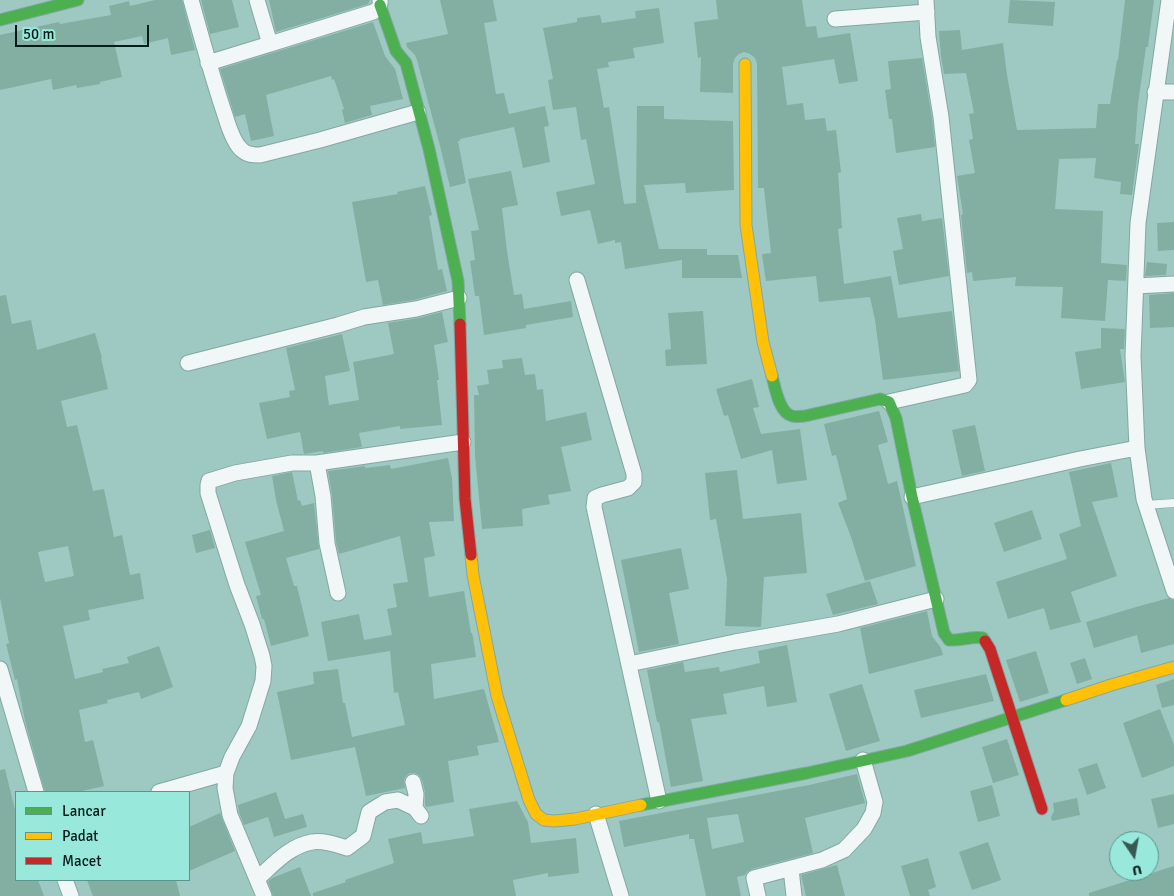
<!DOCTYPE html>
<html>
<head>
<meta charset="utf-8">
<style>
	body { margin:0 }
	#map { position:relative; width:1174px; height:896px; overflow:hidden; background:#9dc9c2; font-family:Signika,sans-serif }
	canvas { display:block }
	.legend { position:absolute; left:15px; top:791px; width:175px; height:90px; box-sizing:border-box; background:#98e8dc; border:1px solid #5b968e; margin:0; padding:6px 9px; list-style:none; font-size:15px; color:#001c18 }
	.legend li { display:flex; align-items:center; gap:10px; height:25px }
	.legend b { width:25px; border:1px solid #5b968e }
	.north { position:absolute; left:1109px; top:831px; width:50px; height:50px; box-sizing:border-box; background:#98e8dc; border:1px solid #5b968e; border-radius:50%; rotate:168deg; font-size:14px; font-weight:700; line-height:20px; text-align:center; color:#001c18 }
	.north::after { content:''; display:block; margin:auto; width:18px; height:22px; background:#375954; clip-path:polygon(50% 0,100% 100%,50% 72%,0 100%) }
	.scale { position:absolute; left:15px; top:25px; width:134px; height:22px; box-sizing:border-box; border:2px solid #001c18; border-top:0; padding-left:6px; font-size:15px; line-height:18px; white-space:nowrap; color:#001c18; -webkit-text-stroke:4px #98e8dc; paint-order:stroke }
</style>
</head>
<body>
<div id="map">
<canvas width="1174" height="896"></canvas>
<ul class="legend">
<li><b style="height:6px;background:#4caf50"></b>Lancar</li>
<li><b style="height:6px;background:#ffc107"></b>Padat</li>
<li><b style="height:6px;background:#c62828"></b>Macet</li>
</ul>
<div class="north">U</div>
<div class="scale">50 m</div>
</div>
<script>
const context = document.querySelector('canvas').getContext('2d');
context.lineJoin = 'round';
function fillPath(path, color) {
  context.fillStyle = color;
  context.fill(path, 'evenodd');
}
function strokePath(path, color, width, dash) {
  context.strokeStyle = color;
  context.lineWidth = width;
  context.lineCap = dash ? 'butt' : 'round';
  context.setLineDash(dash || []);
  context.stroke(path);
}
const building = new Path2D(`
	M155 0H182L195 50 171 55 168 38 144 44 142 36 114 42 122 77 100 82V84L77 88 76 85 53 90 51 79 0 90V35L59 22 60 24 111 15 109 6 129 1 130 6Z
	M201 0H232L239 27 210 34Z
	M269 0H370L368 4 276 32Z
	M440 0H493L497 21 484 23 496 94 504 93 509 114 545 106 549 126 544 127 550 162 523 168 514 127 460 139V141H458L466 183 450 187 440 146 417 60 415 55 407 47 406 43 448 34Z
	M716 0H802L806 27 816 26 818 38 850 33 858 81 839 84 834 59 782 67 787 105 803 103 805 120 825 118 827 131 836 130 841 172 838 173 842 228 838 229 844 284 891 276 898 318 952 311 959 371 883 380 875 320 870 297 819 302 816 276 766 281 762 255 763 254 771 253 764 188H758L757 64 755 58 750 54 744 52 739 54 735 58 733 64V93L700 92 701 57 698 58 694 22 718 19Z
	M1010 0 1055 2 1053 26 1008 23Z
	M1125 0H1154L1148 47H1146L1138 104 1135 144H1139L1132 195 1120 194 1121 182 1094 178 1096 158 1059 159 1055 209 1103 211 1101 263 1127 265 1126 281 1108 280 1105 321 1061 318 1063 287 1015 286 1016 277 973 281 972 272 967 273 961 215 963 214 957 176 975 173 969 140 973 139 969 114 974 113 966 73 944 74 941 56 939 31 960 30 962 50 1003 43 1007 75 1017 130 1096 128 1098 104H1110L1117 60H1118Z
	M659 8 664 43 633 48 635 58 608 62 609 67 597 69 604 108 609 107 624 204 636 203 637 106H664V119L733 121 734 190 686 193 685 183 644 185 659 249H707V255H738L742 278H682V260L625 269 621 242 615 243V240L598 244 590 210 561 216 556 192 595 184 586 139 581 140 576 107 553 110 548 80 553 79 543 28 577 22V18L600 15 602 23 636 18 635 11Z
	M373 22 385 56 395 69 403 99 370 106 372 115 345 123 342 110 344 109 334 79 332 80 331 76 266 95 274 136 251 141 245 114 235 117 220 69Z
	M922 58 932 118 935 147 896 153 892 119H889L885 90 891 89 888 61Z
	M511 171 518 205 502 208 507 251 514 295 522 294 524 309 571 301 573 317 526 325V328L484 335 479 296H475L470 261 475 260 471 231 479 230 468 179Z
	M425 186 432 215 429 216 438 270 442 269 447 291 414 300 383 305 378 280 366 282 352 202 398 194 397 192Z
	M921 214 922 221 942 218 949 276 899 285 893 251 903 249 897 218Z
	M1174 222V250L1158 251 1157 223Z
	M1147 262 1167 264 1166 275 1145 276Z
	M1174 293V327L1150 328 1149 295Z
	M6 295 12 324 31 320 37 350 95 333 102 358H101L108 389 61 401 67 427 77 425 93 491 104 489 114 537 122 535 130 575 140 573 144 599 88 610 90 620 63 626 75 679 103 672 102 669 129 663 127 657 159 646 173 687 141 699 139 692 107 700 108 703 79 710 85 742 93 740 104 786 78 792H45L25 721 17 679 15 680 6 644 9 643 0 598V296ZM68 546 74 576 45 582 38 552Z
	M703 311 707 364 666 366 665 350 671 349 668 313Z
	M442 312 448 342 434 345 439 380H437L442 425 400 429V426L359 433 362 447 323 453V451L304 454 300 432 267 439 259 403 290 397 289 391 295 390 286 348 342 334 350 371 325 376 329 405 359 400 353 362 394 354 388 323 418 318Z
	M1101 328 1125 329 1124 349H1120L1125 382 1081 389 1075 352 1101 348Z
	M522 358 525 375 535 374 537 390 543 389 546 421 586 412 592 440 561 447 571 491 548 495 550 504 522 509 523 526 482 529 475 456 474 395H479L477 386 489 384 487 370 503 368 502 360Z
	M752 379 759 407 753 408 761 434 800 429 807 480 777 484 772 450 741 459 728 415 724 416 716 389Z
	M879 411 888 442 878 445 888 484 897 481 916 566 865 581 851 537 838 503 847 499 836 455 832 456 824 424Z
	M975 425 985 471 962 476 952 430Z
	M448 458 452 478 454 521 429 522 435 556 424 558 429 597 464 591 471 633H472L473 637 476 657 431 664 434 699 484 689 499 742 477 746 479 755 448 761 454 802 426 807 425 805V792L422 780 419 775 415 773H410L406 776 404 780 405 788 366 796 355 747 291 760 277 692 314 684 313 672 338 669 343 703H345L352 737 405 725 398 692 394 693 390 651 328 661 321 622 359 614 364 640 392 635 387 609 397 607 393 584 408 582 400 536 339 554 336 542 332 495 328 471 365 466V468L390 465 391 469Z
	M1111 463 1118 497 1092 502 1117 576 1071 592 1081 622 1050 630 1044 608 1008 619 996 582 1067 559 1059 534 1081 526 1069 472Z
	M737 470 743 519 801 513 807 573 764 577 761 627 725 626 727 579 716 519 710 520 705 473Z
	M292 472 298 501 300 500 302 506 314 503 319 549 286 558 294 586H297L309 636 271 646 264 619H262L256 596 261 595 245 542 284 531 276 500 272 476Z
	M1032 510 1042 539 1004 552 994 523Z
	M210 530 215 548 196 553 192 535Z
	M681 548 689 589 669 593 679 644 639 652 621 560Z
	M870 581 878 604 833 615 826 594Z
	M1169 598 1174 600V644L1141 653 1137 635 1094 648 1086 622 1136 607Z
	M927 611 932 636 941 648 943 655 869 674 860 628Z
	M787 645 797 702 767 707 764 686 723 694 727 714 691 719 703 781 671 787 659 722H657L647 670 683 662 685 672 719 667 720 672 760 663 758 651Z
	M1036 651 1049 693 1020 702 1006 660Z
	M1085 658 1092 679 1077 684 1070 663Z
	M986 674 994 701 921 718 914 690Z
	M1174 679V705L1162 708 1156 685Z
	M862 684 880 741 846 751 829 694Z
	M1160 709 1174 745V766L1142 778 1123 723Z
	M1007 739 1019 775 993 783 982 747Z
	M1097 763 1106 788 1087 795 1078 769Z
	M5 769 16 814V880H38L44 896H0V770Z
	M857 774 865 803 805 818 813 853 752 869 747 872 745 875 737 877 741 896H706L694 839H689V834L624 847 619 821 809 785ZM738 814 744 842 712 849 707 818Z
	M992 785 1000 816 978 822 970 791Z
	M276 792 285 819 303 814 307 827 274 837 268 817 244 825 239 812 238 805Z
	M1174 794V824L1158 828 1151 799Z
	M1077 798 1080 815 1052 821 1051 817 1054 811 1053 803Z
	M517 801 528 822 531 843 576 838 579 873 548 877V873L513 880 516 896H313V893L346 882 345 880 394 863 388 839 421 832 423 844 474 836 469 809Z
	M220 813 235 851 189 871V827Z
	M988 842 1001 880 972 890 959 852Z
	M928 858 936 887 928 890 930 896H910L901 866Z
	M837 865 845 896H806L801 875Z
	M1174 866V896H1089V893Z
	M300 867 311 896H273L268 882 272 878Z
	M87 880H176L180 896H93Z`);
const lane = new Path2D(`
	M1146 505 1174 503`);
const street = new Path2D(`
	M191 0C202 39 212 77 225 115 228 125 234 144 242 150 247 155 254 155 260 155L320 140 418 112
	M257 0 270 44 373 12C378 9 381 7 380 0
	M1169 0 1138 223 1133 356 1137 448 1144 499 1174 591
	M835 19 927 12
	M208 63 270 44
	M1155 92H1174
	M577 280 634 474V482L628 488 602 495 595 498 594 507 659 801
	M1136 286 1174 284
	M188 363 338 325 364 317 416 309 459 298
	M889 402 965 385 969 380 941 117 928 37 926 0
	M317 463 323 496 327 543 338 593
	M912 497 1080 459 1137 448
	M629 664 735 642 838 624 936 599
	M0 669 36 792
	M413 782 416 794 415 808
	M159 792 226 773
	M596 814 621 896
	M791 869 794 896
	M257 879C273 865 289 846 312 842 323 840 337 845 347 848L363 836 369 812 385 802 398 800 415 808 421 816
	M65 880 71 896
	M264 896 230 815 225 788 226 773 232 757 249 726 263 681 264 666 262 656 252 624 237 585 208 493V485L209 481 235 473 292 463H317L463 442
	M758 896 754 878 822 860 844 850 864 829 873 813 875 802 863 760`);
const fast = new Path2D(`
	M380 5 396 51 406 63 429 149 458 281 460 324
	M0 20 78 0
	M772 376C775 387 779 413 792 416 796 417 801 416 805 416L880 399 889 402 896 418 912 497 944 633 949 640C961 641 972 636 983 638L985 641
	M641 805 807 773 907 751 1066 700`);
const slow = new Path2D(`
	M745 64 746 225 763 342 772 376
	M471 555 473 575 497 696 529 800 536 814 544 820 554 821 575 819 641 805
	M1066 700 1111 685 1174 667`);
const jam = new Path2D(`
	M460 324 465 499 471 555
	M985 641 990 649 1042 809`);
fillPath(building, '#83afa2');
strokePath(lane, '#84a7a2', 9);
strokePath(street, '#84a7a2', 17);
strokePath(fast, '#84a7a2', 13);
strokePath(slow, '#84a7a2', 13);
strokePath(jam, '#84a7a2', 13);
strokePath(lane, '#f0f7f6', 8);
strokePath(street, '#f0f7f6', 15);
strokePath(fast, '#4caf50', 11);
strokePath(slow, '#ffc107', 11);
strokePath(jam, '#c62828', 11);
</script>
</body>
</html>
